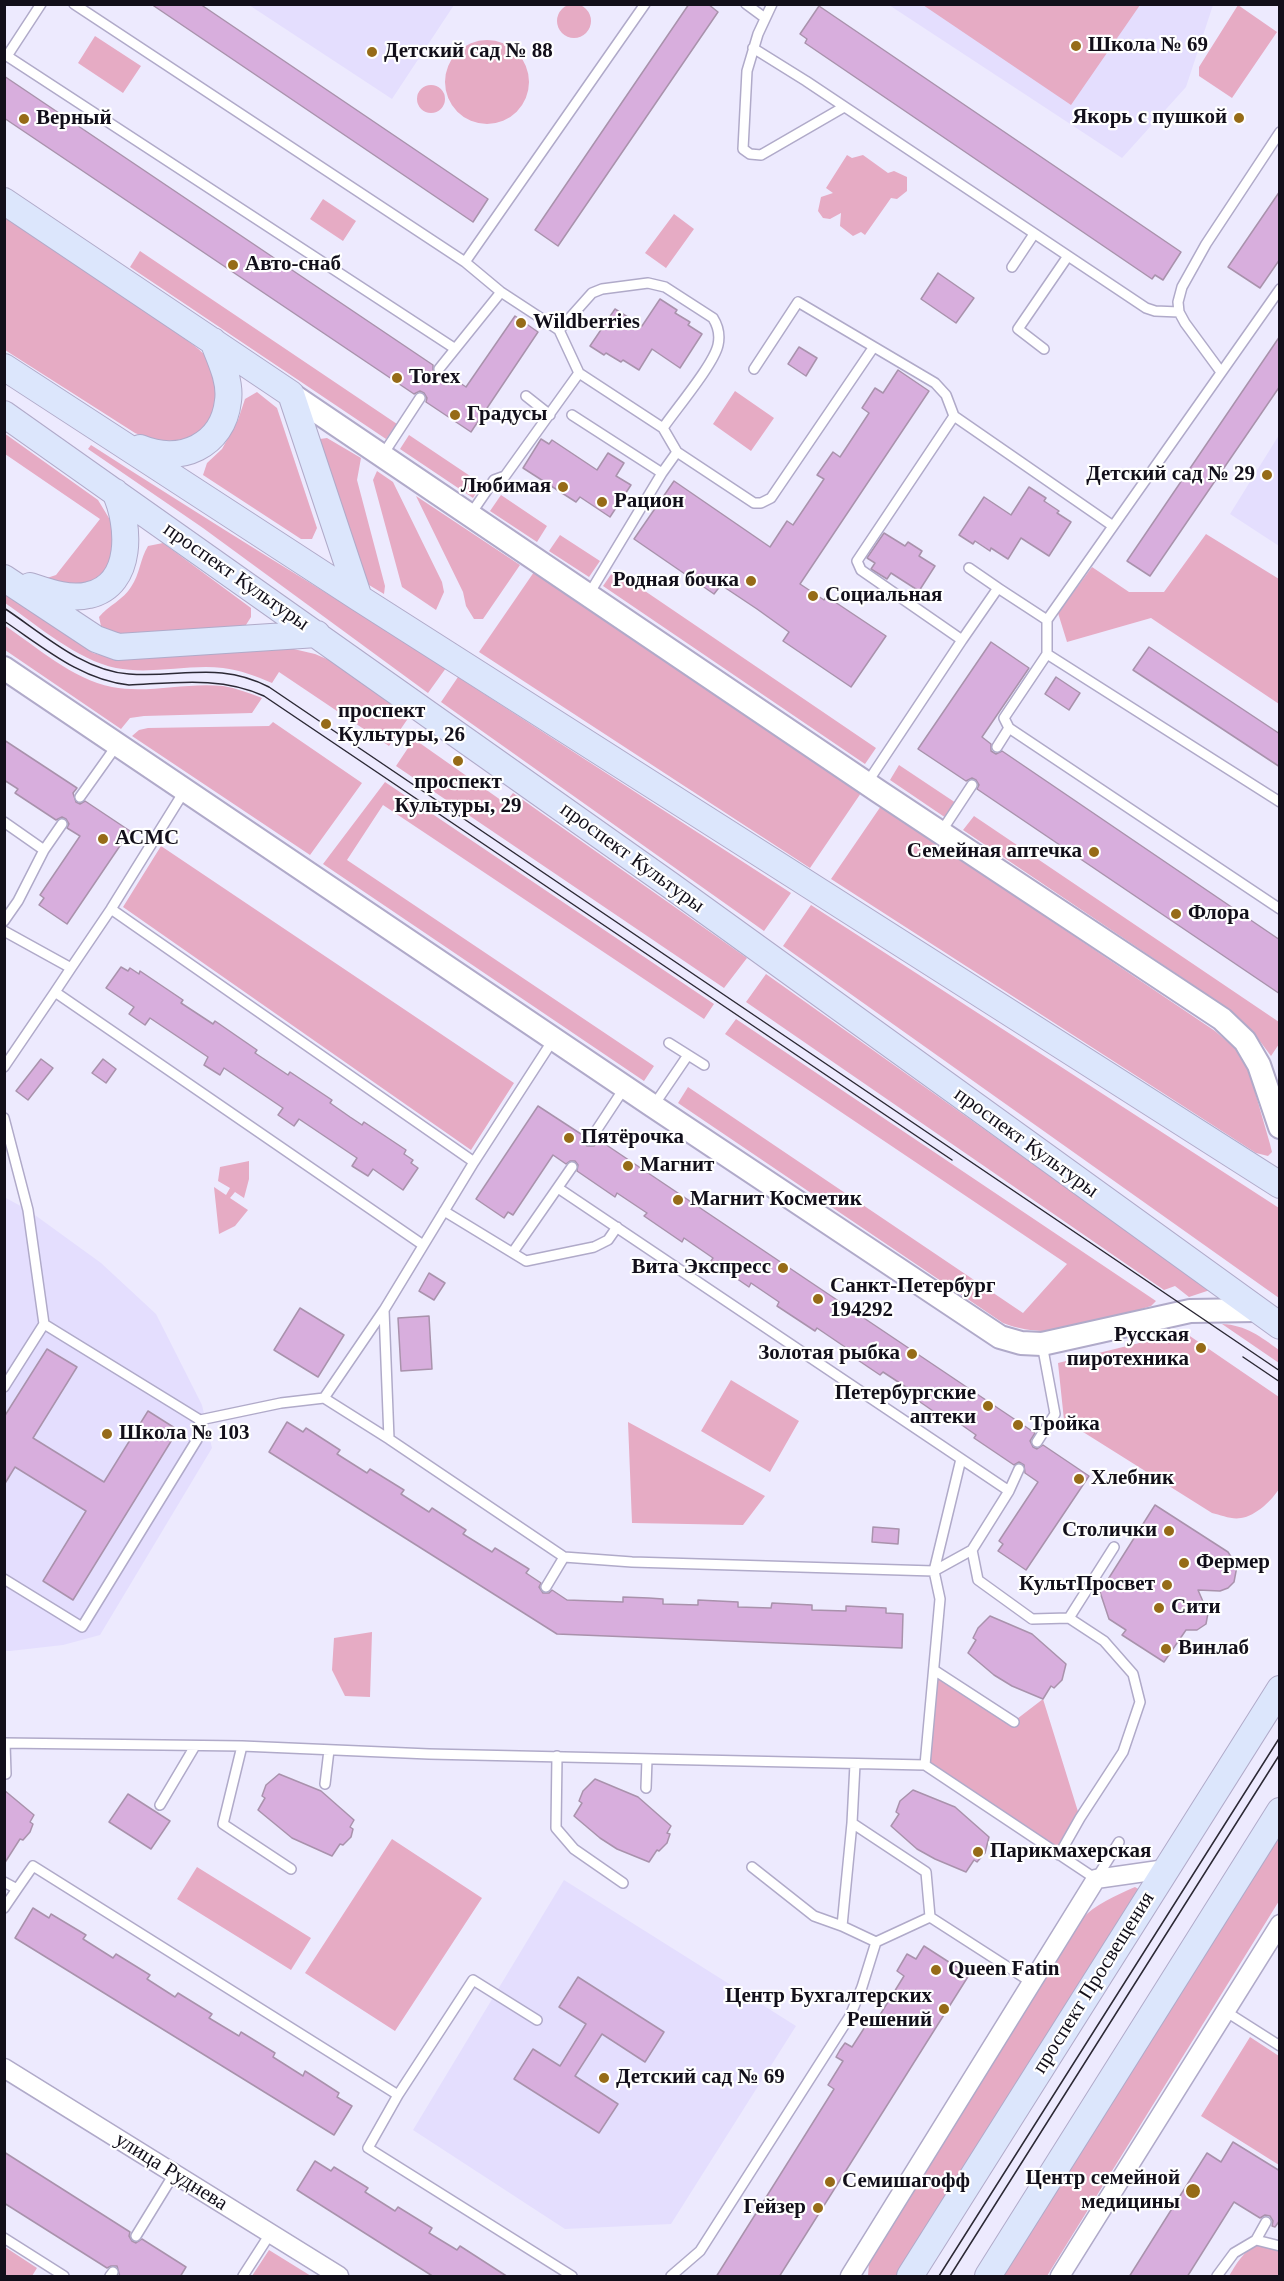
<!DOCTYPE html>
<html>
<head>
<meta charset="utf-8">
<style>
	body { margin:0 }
	#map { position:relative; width:1284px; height:2281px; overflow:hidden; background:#edeafe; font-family:Georgia,serif }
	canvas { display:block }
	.frame { position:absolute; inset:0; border:6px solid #120f1a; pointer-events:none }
</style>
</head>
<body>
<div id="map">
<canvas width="1284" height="2281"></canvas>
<div class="frame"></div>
</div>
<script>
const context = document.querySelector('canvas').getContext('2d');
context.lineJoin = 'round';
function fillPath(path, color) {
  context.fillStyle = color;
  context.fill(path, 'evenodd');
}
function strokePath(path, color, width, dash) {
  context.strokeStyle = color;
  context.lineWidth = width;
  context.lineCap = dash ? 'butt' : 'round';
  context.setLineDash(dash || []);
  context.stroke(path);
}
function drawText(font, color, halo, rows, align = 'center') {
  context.font = font + ' Georgia,serif';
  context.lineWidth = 4.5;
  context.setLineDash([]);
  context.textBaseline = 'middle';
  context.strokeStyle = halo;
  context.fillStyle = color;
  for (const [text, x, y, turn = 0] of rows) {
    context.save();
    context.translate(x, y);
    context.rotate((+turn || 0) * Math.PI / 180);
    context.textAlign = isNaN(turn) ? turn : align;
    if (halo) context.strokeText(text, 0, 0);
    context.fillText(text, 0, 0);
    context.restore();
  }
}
const built = new Path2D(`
	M249 5H454L392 99Z
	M889 5H1213L1186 87 1122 158Z
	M1279 435 1280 546H1279L1230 514Z
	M4 1197 28 1210 101 1263 156 1314 202 1405 212 1448 100 1635 63 1645 10 1651H4Z
	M564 1880 796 2026 671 2224 565 2229 413 2130Z`);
const green = new Path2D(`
	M557 21a17 17 0 1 1 34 0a17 17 0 1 1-34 0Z
	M923 5H1140L1071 105Z
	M1238 5 1277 32 1232 98 1199 76V67Z
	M95 36 141 66 123 93 78 63Z
	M445 82a42 42 0 1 1 84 0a42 42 0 1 1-84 0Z
	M417 99a14 14 0 1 1 28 0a14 14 0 1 1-28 0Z
	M847 155 852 158 863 155 888 173 894 171 907 177V191L897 199 891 198 865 235 861 232 853 236 840 226 841 213 830 219 823 218 818 211 821 197 833 193 826 188Z
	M323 199 356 221 343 241 310 219Z
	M674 214 694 229 666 268 645 253Z
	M4 217 181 336C192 344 206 353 212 365 219 378 219 392 215 405 204 444 168 447 135 433L5 350Z
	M140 251 397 424 386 439 130 267Z
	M735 391 774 418 751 451 713 424Z
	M257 392 277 408 317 528 312 539H301L203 475 207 463 222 449 238 420 245 399Z
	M4 433 98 500 115 528 116 547 105 573 76 590 44 579 56 575 100 519 5 454Z
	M409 435 482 484 473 498 400 449Z
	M327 438 361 458 357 480 385 586 384 594 369 585 361 573 316 449 320 439Z
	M91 445C208 521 328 593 446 668L428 693 203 528 88 449Z
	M377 471 393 482 442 582 444 592 436 610 402 587 373 480Z
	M501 495 547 526 537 542 490 511Z
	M416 496 520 565 483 619H474L466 606 463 592Z
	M1206 534 1279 579V704L1151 618 1067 642 1058 613 1092 567 1129 592H1164Z
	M560 535 600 561 589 577 549 551Z
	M163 543 251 608V617L244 628 118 636 101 626 99 617C108 606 124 599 131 587 140 574 140 559 148 546Z
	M614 570 876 748 865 764 603 586Z
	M534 572 861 793 810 868 479 652Z
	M4 594 93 653 115 659 285 647 315 654 329 660 409 717 389 746 279 672 272 683C256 676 240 670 223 668 188 664 151 675 116 668 77 660 37 625 5 603Z
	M4 625C37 647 72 679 112 687 148 694 186 682 223 686 236 688 249 693 262 698L252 713 144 716 130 718 121 729 5 650Z
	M458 677 791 893 764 931 441 702Z
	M273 722 362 783 310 855 132 736 139 730 148 728 269 726Z
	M414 739 505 803 513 793 747 958 724 988 396 766Z
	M899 765 956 803 946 818 890 780Z
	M385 782 714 1004 704 1019 383 805 347 860 654 1066 644 1081 323 864Z
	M881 806 1215 1031 1236 1049 1249 1071 1270 1144 1272 1152 1268 1156 1256 1153 831 879Z
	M974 816 1279 1022V1044L1271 1056 1253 1032 1230 1010 963 830Z
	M161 846 514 1083 471 1150 123 907Z
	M811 905 1279 1208V1298L783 946Z
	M766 974 1210 1290 1189 1297 1175 1286 1164 1290 746 1002Z
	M736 1019 1156 1301 1151 1306C1101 1321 1055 1343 1003 1323L678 1103 688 1087 1023 1313 1067 1264 725 1034Z
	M249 1161V1179L244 1198 235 1192 230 1198 248 1210 235 1226 219 1234 214 1187 226 1195 230 1188 218 1181 220 1167Z
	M1222 1324C1246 1325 1261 1337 1279 1350V1363Z
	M1184 1332 1279 1397V1489C1272 1500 1256 1516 1241 1518 1232 1520 1221 1515 1212 1513L1064 1420 1058 1363Z
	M731 1380 799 1421 770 1472 701 1431Z
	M628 1422 765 1496 743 1525 632 1523Z
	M372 1632 370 1697 345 1696 332 1670 334 1638Z
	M934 1670 1013 1722 1043 1699 1080 1818 1059 1855 925 1765Z
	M1279 1834V1901L1047 2276H1003Z
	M392 1839 482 1898 395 2031 305 1973Z
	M197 1867 311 1938 291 1970 177 1899Z
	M1135 1887 1140 1890 898 2276H868L869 2262 1081 1920C1095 1904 1115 1896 1135 1887Z
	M1250 2037 1279 2056V2165L1201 2116Z
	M1258 2245 1279 2251V2276H1229C1237 2263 1243 2251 1258 2245Z
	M5 2247 37 2268 32 2276H5Z
	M269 2250 311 2276H252Z`);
const building = new Path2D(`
	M151 4H200L488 199 473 222Z
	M689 4H708L718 12 558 246 535 230Z
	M819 6 1181 252 1163 280 1155 275 1152 279 805 43 807 39 800 34Z
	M4 76 433 365V371L435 375H441L445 373 466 387 515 316 538 332 471 432 426 402 427 398 424 393 420 391 414 394 4 118Z
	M1280 191V259L1260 288 1228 267Z
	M938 273 974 298 956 323 921 299Z
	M660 299 677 310 675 313 690 322 688 325 702 334 680 368 652 349 639 370 623 360 621 362 606 353 604 355 590 346 615 309 642 326Z
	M1280 336V386L1150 576 1127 561Z
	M799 347 817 358 806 376 788 364Z
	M898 370 929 391 800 584 824 600 826 596 886 636 851 687 783 641 789 632 757 609 721 585 714 594 634 539 674 481 770 547 787 521 793 525 824 479 817 475 833 452 840 457 869 413 862 408 875 388 883 393Z
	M541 439 549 444 552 440 597 470 608 453 624 463 616 476 631 485 610 517 580 497 576 502 523 468Z
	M1029 487 1046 498 1044 501 1059 511 1057 513 1071 522 1049 556 1021 538 1008 559 991 548 990 551 975 541 973 544 959 535 984 497 1011 515Z
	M884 533 905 546 908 542 922 551 919 556 935 566 919 591 891 573 887 579 871 569 875 563 867 558Z
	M991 642 1029 668 982 737 991 744V751L996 754 1002 751 1280 940V994L977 789 979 785 976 780 972 778 966 781 918 749Z
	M1149 647 1280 734V767L1133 670Z
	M1056 677 1080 693 1069 710 1045 694Z
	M4 740 77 788 73 793 76 802 80 804 85 801 130 831 67 924 39 905 44 898 40 895 80 836 67 828 69 824 66 819 62 817 56 820 15 793 18 789 4 780Z
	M121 967 128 971 130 968 139 974 140 971 183 1000 181 1003 213 1024 215 1021 257 1050 255 1053 288 1075 290 1072 332 1100 330 1103 350 1117 362 1125 364 1122 406 1150 404 1154 413 1160 411 1163 418 1168 403 1190 373 1169 368 1176 352 1166 357 1158 299 1119 294 1126 278 1115 283 1108 224 1068 220 1075 204 1065 208 1057 150 1018 145 1025 129 1014 134 1007 106 988Z
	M41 1059 53 1068 28 1100 16 1091Z
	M103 1059 116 1069 106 1083 92 1073Z
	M538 1106 584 1136V1142L587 1146H594L599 1140 1035 1433 1030 1441 1033 1447 1037 1449 1043 1445 1089 1476 1026 1570 998 1551 1003 1544 999 1541 1038 1482 1025 1473 1024 1465 1019 1462 1014 1465 974 1438 976 1435 949 1416 946 1420 910 1395 912 1391 883 1372 880 1375 843 1350 845 1347 817 1328 815 1331 777 1306 779 1302 751 1283 749 1287 711 1261 713 1258 684 1238 682 1242 644 1216 647 1213 617 1193 615 1197 577 1171 578 1165 575 1161H570L566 1164 553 1155 513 1215 508 1212 504 1218 476 1199Z
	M429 1273 445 1283 434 1300 419 1291Z
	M300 1308 344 1335 318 1377 274 1350Z
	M429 1316 432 1369 401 1371 398 1318Z
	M47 1349 77 1367 33 1438 104 1482 148 1411 178 1430 73 1600 43 1581 86 1511 15 1467 4 1485V1417Z
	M287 1422 303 1432 306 1428 340 1450 337 1454 367 1473 370 1469 404 1490 401 1494 429 1512 432 1508 466 1530 463 1534 492 1552 495 1548 529 1569 526 1573 541 1583 539 1587 543 1593H549L552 1590 567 1600 623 1602V1597L649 1598 663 1599V1604L698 1605V1600L738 1602V1607L771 1608 772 1603 812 1605V1610L846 1611V1606L886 1608V1613L903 1614 902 1648 557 1634 269 1452Z
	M1155 1505 1228 1552 1237 1566 1234 1582 1228 1588 1220 1591 1198 1590 1208 1613 1206 1624 1197 1630H1186L1164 1662 1122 1635 1126 1630 1109 1619 1100 1592Z
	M873 1527 899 1529 898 1544 872 1542Z
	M990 1616 1032 1634 1066 1664 1062 1680 1054 1688 1051 1686 1043 1699 1012 1686 994 1675 968 1653 976 1640 973 1638 978 1628Z
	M279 1774 321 1791 354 1820 350 1827 353 1829 351 1837 343 1845 340 1844 332 1856 292 1838 258 1810 265 1798 262 1796 266 1785Z
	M595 1779 638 1797 671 1826 667 1833 670 1834 667 1843 659 1851 657 1850 649 1862 617 1849 600 1838 574 1816 582 1803 579 1801 583 1791Z
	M4 1790 34 1815 30 1822 33 1824 30 1832 23 1840 20 1839 4 1864Z
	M913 1790 955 1807 989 1837 985 1853 977 1862 974 1860 966 1872 935 1859 917 1849 891 1826 899 1814 896 1812 900 1801Z
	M128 1794 170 1821 151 1849 109 1822Z
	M33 1908 49 1918 51 1914 86 1935 83 1939 113 1958 116 1954 150 1975 147 1979 175 1997 178 1993 212 2014 209 2018 239 2036 241 2032 275 2053 273 2057 303 2076 305 2071 339 2093 337 2097 352 2106 334 2135 15 1938Z
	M924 1946 969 1975 779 2277H716L834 2089 828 2085 843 2061 836 2057 840 2050 845 2043 852 2047 870 2019 875 2023 904 1976 897 1971 907 1954 916 1959Z
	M578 1977 664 2032 645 2062 602 2034 575 2076 618 2104 599 2133 514 2079 533 2049 560 2066 586 2024 559 2007Z
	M1233 2142 1280 2171V2220L1275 2227 1272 2226 1273 2221 1270 2216 1265 2215 1260 2218 1234 2202 1187 2277H1129L1207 2153 1221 2162Z
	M4 2152 130 2232 129 2236 132 2241 136 2243 142 2239 186 2267 180 2277H120L117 2266H111L107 2268 4 2203Z
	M315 2161 331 2171 334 2167 368 2188 365 2192 395 2211 398 2207 432 2228 429 2233 457 2250 460 2246 508 2277H434L297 2190Z`);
const service = new Path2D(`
	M41 4 7 56 454 348
	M74 4 465 262
	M645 4 465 262 501 292 559 330 579 373 663 428 677 452 754 503H761L771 498 873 348
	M746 4 765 18
	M772 4 758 34 747 71 743 149 750 154 761 155 844 107
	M753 48 806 81 1146 308 1155 311 1179 312
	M1012 267 1034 234
	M559 330 592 293 602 289 648 283 665 287 713 318C718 326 720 336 718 345 714 364 676 409 663 428
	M1044 349 1018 329 1068 256
	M439 369 501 292
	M754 369 798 302 935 383 946 395 954 416 1113 526
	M1221 372 1185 323 1179 312 1178 302 1182 287 1206 244 1280 132
	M526 396 550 415
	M572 415 662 473 677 452
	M382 456 420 398
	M470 515 494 480 505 476 579 373
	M969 568 998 588
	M589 594 662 473
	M962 640 998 588 1047 620
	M1047 654V620L1280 289
	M1009 728 1280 909
	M997 747 1009 728 1004 718 1047 654 1280 802
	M867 783 962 640 861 570 857 561 954 416
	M80 797 117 745
	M4 822 44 850 18 901 4 921
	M941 832 972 785
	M44 850 62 824
	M111 909 474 1162
	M4 931 71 968 111 909 185 790
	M71 968 55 992 423 1245
	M553 1040 474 1162 384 1310 389 1439 564 1557 632 1562 934 1571 940 1599 925 1765
	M669 1043 704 1065
	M4 1067 55 992
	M654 1105 688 1055
	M4 1118 28 1210 44 1324 4 1387
	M590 1140 625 1087
	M558 1188 1009 1491 972 1550 934 1571 961 1459
	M444 1211 526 1261 594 1247 608 1240 617 1227
	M513 1252 572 1167
	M384 1310 324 1398 389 1439
	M200 1420 281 1403 324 1398
	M1037 1442 1055 1414 1042 1344
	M1009 1491 1019 1469
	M972 1550 978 1580 1032 1619 1069 1618 1114 1547
	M4 1579 82 1627 198 1438 200 1420 44 1324
	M546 1587 564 1557
	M934 1670 1014 1722
	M4 1743 242 1746 429 1754 925 1765 1096 1879 1119 1842
	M5 1743 6 1774
	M242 1746 223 1824 291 1869
	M557 1756 556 1828 574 1849 623 1883
	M855 1764 852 1823 842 1926 876 1942
	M325 1784 329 1750
	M646 1788 647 1759
	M160 1805 195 1746
	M852 1823 926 1872 930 1917
	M1059 1855 1080 1818 1123 1752 1140 1702 1133 1674 1104 1641 1069 1618
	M752 1867 814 1916 842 1926
	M4 1882 17 1889 33 1866 398 2095 368 2148 572 2276
	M4 1908 17 1889
	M1225 2011 1280 2046
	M398 2095 473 1980 537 2020
	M136 2236 174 2174
	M4 2238 64 2276
	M1256 2240 1280 2246
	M110 2276 113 2272
	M243 2276 270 2234
	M671 2276 700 2251 850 2016 862 1987 876 1942 930 1917 1031 1982
	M1217 2276 1234 2253 1256 2240 1266 2222`);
const minor = new Path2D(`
	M4 2068 339 2276
	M850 2276 1096 1879 1166 1869
	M1060 2276 1280 1924`);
const tertiary = new Path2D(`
	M291 394 878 791 1222 1019 1245 1041 1259 1065 1280 1127
	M4 668 653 1106 1000 1337 1021 1343 1042 1344 1190 1311 1255 1310`);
const secondary = new Path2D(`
	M4 201 291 394 359 598
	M4 367 359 598 1280 1185
	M4 414 670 885 1280 1326
	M140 448C180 465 223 446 228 401 231 381 220 359 213 341
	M4 578 96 639 118 647 317 634
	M30 586C48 592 69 600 89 595 134 585 130 524 115 492
	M910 2276 1280 1689
	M988 2276 1280 1811`);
const tram = new Path2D(`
	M4 608C42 633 83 671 129 674 181 678 219 661 269 687L1280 1371
	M4 621C43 647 81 680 129 685 174 683 221 676 264 696L952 1160
	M1243 1357 1280 1382
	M939 2276 1280 1737
	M950 2276 1280 1754`);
const markers = [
	[1076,46,6,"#966b18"],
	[372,52,6,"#966b18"],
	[1239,118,6,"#966b18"],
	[24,119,6,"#966b18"],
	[233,265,6,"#966b18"],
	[521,323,6,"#966b18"],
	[397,378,6,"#966b18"],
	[455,415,6,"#966b18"],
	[1267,475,6,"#966b18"],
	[563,487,6,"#966b18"],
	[602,502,6,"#966b18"],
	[751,581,6,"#966b18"],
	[813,596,6,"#966b18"],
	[326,724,6,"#966b18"],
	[458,761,6,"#966b18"],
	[103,839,6,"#966b18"],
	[1094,852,6,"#966b18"],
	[1176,914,6,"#966b18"],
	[569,1138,6,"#966b18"],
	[628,1166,6,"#966b18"],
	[678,1200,6,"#966b18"],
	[783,1268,6,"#966b18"],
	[818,1299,6,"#966b18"],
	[1201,1348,6,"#966b18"],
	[912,1354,6,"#966b18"],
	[988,1406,6,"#966b18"],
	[1018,1425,6,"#966b18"],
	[107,1434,6,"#966b18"],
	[1079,1479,6,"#966b18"],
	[1169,1531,6,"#966b18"],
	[1184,1563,6,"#966b18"],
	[1167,1585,6,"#966b18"],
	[1159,1608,6,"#966b18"],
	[1166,1649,6,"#966b18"],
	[978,1852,6,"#966b18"],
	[936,1970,6,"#966b18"],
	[944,2009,6,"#966b18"],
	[604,2078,6,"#966b18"],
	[830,2182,6,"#966b18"],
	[1193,2191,8,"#966b18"],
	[818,2208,6,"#966b18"]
];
const poiNames = [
	["Школа № 69",1088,46],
	["Детский сад № 88",384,52],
	["Якорь с пушкой",1227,118,"right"],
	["Верный",36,119],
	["Авто-снаб",245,265],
	["Wildberries",533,323],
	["Torex",409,378],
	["Градусы",467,415],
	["Детский сад № 29",1255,475,"right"],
	["Любимая",551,487,"right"],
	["Рацион",614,502],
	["Родная бочка",739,581,"right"],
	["Социальная",825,596],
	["проспект",338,712],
	["Культуры, 26",338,736],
	["проспект",458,783,"center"],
	["Культуры, 29",458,807,"center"],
	["АСМС",115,839],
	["Семейная аптечка",1082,852,"right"],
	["Флора",1188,914],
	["Пятёрочка",581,1138],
	["Магнит",640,1166],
	["Магнит Косметик",690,1200],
	["Вита Экспресс",771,1268,"right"],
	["Санкт-Петербург",830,1287],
	["194292",830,1311],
	["Русская",1189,1336,"right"],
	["пиротехника",1189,1360,"right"],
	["Золотая рыбка",900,1354,"right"],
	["Петербургские",976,1394,"right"],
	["аптеки",976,1418,"right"],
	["Тройка",1030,1425],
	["Школа № 103",119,1434],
	["Хлебник",1091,1479],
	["Столички",1157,1531,"right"],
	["Фермер",1196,1563],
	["КультПросвет",1155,1585,"right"],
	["Сити",1171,1608],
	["Винлаб",1178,1649],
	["Парикмахерская",990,1852],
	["Queen Fatin",948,1970],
	["Центр Бухгалтерских",932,1997,"right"],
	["Решений",932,2021,"right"],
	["Детский сад № 69",616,2078],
	["Центр семейной",1180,2179,"right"],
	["медицины",1180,2203,"right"],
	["Семишагофф",842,2182],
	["Гейзер",806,2208,"right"]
];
const streetNames = [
	["проспект Культуры",236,577,35],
	["проспект Культуры",632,858,36],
	["проспект Культуры",1026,1143,36],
	["проспект Просвещения",1094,1983,-58],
	["улица Руднева",171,2172,32]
];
fillPath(built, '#e4defe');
fillPath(green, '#e6abc4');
fillPath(building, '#d8aedd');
strokePath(building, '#a992ac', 1.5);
strokePath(service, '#b0aac9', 12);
strokePath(minor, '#b0aac9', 21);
strokePath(tertiary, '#b0aac9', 26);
strokePath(secondary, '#b0aac9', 28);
strokePath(service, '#fff', 9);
strokePath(minor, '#fff', 18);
strokePath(tertiary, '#fff', 22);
strokePath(secondary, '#dce6fc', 26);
strokePath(tram, '#2c2935', 1.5);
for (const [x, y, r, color] of markers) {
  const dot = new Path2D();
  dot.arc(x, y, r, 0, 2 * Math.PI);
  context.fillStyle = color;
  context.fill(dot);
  strokePath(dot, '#fff', 2);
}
drawText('bold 21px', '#120f1a', '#fff', poiNames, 'left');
drawText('21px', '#120f1a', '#fff', streetNames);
</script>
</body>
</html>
